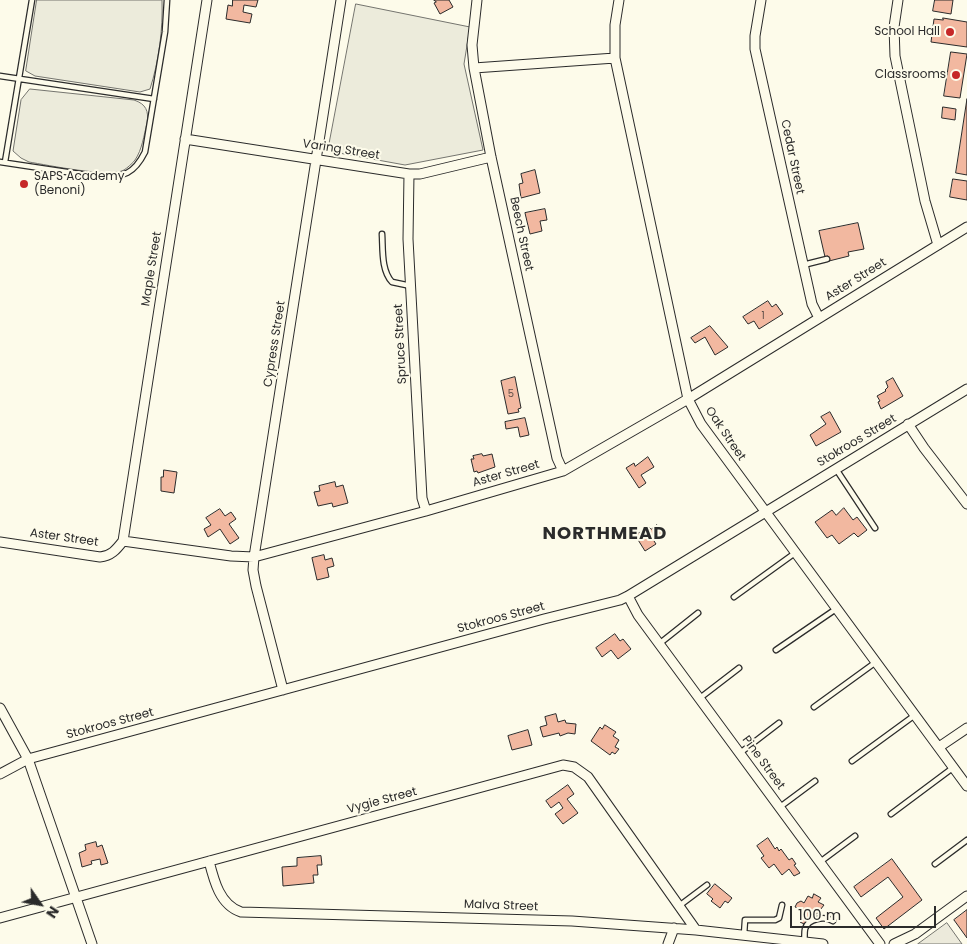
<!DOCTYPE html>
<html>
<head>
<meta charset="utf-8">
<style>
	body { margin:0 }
	#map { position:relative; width:967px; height:944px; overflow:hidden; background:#fdfbea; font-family:Poppins,sans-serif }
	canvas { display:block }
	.north { position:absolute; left:15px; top:879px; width:50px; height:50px; -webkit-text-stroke:4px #fdfbea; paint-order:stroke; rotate:123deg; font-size:14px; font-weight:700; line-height:20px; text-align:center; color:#2b2b2b }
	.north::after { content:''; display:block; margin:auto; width:18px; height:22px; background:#2b2b2b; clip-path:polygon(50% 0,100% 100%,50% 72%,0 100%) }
	.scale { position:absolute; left:790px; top:906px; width:146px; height:22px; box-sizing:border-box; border:2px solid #2b2b2b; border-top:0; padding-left:6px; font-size:15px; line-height:18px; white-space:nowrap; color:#2b2b2b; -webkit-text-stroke:4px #fdfbea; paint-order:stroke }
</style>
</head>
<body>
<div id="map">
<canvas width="967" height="944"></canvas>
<div class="north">N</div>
<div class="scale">100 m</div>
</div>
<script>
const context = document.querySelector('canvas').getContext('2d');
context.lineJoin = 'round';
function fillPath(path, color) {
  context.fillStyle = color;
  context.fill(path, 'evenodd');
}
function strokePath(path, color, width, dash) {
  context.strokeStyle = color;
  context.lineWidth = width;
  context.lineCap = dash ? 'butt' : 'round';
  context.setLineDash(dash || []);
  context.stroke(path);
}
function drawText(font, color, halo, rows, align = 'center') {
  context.font = font + ' Poppins,sans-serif';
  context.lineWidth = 4;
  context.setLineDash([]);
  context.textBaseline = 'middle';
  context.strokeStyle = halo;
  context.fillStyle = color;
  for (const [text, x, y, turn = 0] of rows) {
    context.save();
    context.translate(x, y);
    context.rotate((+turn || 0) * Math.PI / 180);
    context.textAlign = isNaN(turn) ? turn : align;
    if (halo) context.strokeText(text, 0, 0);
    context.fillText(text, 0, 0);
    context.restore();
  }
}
const green = new Path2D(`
	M37 0H162C163 29 159 61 150 89L140 92 35 76 26 71Z
	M356 4 470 27 464 64 483 150 405 165 328 151Z
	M30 89 134 100C146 104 149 111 147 123 144 135 142 150 135 160 133 163 127 168 124 170 110 178 47 165 29 162L21 158 13 151 21 100Z`);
const parking = new Path2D(`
	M947 923 962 944H918Z`);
const building = new Path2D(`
	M233 0H258L256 7 244 5 243 12 252 14 250 23 226 19 228 5 232 6Z
	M434 0H449L453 7 440 14 434 3 436 2Z
	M935 0H953L951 14 933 11Z
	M943 18 967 22V47L931 42 934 19 943 20Z
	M951 52 967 54 960 98 944 96Z
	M967 99V175L956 173Z
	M943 107 956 109 955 120 942 118Z
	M535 170 540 193 521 198 519 184 523 183 521 174Z
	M953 179 967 181V200L950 197Z
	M545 209 547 220 540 221 542 231 530 234 525 213Z
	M858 223 864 249 848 252 849 256 829 261 828 256 825 257 819 231Z
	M768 301 772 307 776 304 783 314 759 329 754 321 748 324 743 317Z
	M710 326 728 347 715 355 705 337 695 343 691 338Z
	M515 377 521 408 518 409 519 412 508 414 501 381Z
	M893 378 903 396 881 409 878 402 880 401 877 396 886 391 885 390 888 387 886 382Z
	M830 412 841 432 816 446 810 435 826 424 821 417Z
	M525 418 529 435 520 437 518 427 506 429 505 422Z
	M482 454 483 456 492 454 495 467 478 473 477 471 474 472 471 459H474L473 456Z
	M648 457 654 467 641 475 646 483 639 488 626 468 634 463 635 466Z
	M164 470 177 472 174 493 161 491V477H163Z
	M335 482 336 487 343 485 348 503 333 507 332 503 318 506 314 492 320 491 319 486Z
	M844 508 853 520 857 517 867 530 858 537 854 533 839 544 832 535 827 538 815 522 832 510 836 515Z
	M220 509 225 516 231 512 236 519 229 524 239 538 230 544 220 529 208 537 204 529 211 525 206 518Z
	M657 525 663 535 654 541 656 544 645 551 635 535 649 527 651 529Z
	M324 555 325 560 332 558 334 566 327 568 329 577 317 580 312 558Z
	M615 634 620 641 623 639 631 649 618 659 611 650 602 657 596 648Z
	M556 714 558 722 565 720 566 723 576 724 575 734 568 733 560 736 559 733 543 737 540 727 547 725 545 717Z
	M605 725 616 732 613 736 619 740 615 747 619 749 615 754 612 752 610 755 591 741 600 727 602 729Z
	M528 730 532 745 512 750 508 736Z
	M568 785 574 794 567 799 578 813 563 824 555 814 563 808 559 802 551 808 546 801Z
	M768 838 775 849 777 847 779 851 781 849 789 860 792 858 796 864 794 865 800 873 794 876 789 869 782 875 774 864 769 868 761 858 764 856 757 846Z
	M96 842 97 847 102 845 108 863 101 865 100 859 91 861 92 864 82 867 79 853 86 850 85 845Z
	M321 856 322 865H317L318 875H313L314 883 283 886 282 867 297 866V858Z
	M892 859 922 900 884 929 876 918 903 897 888 877 861 897 854 887Z
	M715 884 732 898 728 903 725 901 720 908 711 901 713 899 707 894Z
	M814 894 821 898 818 902 824 905 817 914 813 912 806 925 800 922 803 915 799 913 801 909 795 907 797 903 801 901 804 903 808 896 812 898Z
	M967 910V938L954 920Z`);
const lane = new Path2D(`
	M0 76 154 99
	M0 162 100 177C124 177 134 174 145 152L165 32 167 0
	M5 162 32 0
	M382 234C383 249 381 270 392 282L411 286
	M803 265 827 259
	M836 469 875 528
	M734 597 795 553
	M659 644 698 613
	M776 650 836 609
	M700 698 739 668
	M814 707 876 662
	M740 753 779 723
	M852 761 915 715
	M780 807 815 781
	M891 814 954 767
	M820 862 855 836
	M935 864 967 840
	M679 906 707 885
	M744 935 745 920H775L779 918 782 905
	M804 942C805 938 804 933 805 929 808 918 825 916 833 921`);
const street = new Path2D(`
	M477 0 472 45 474 68 491 157 557 458 563 471
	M619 0 615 25V58L688 399 701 424 967 786
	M761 0 755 36V49L812 304 819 318
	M898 0 894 27 895 56 925 201 938 245
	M474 68 615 58
	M185 139 409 174H420L491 157
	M409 174 408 239 422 498 426 511
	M908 424 924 448 967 504
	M123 541 231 556 254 557 426 511 563 471 688 399 967 227
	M0 542 100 557C111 556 116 550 123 541L207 0
	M628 596 638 615 880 944
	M283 690 256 586 253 570 254 557 341 0
	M0 708 28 759 92 944
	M939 747 967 728
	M0 774 28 759 544 619 620 600 628 596 967 389
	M209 861C214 881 220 905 241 912L572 921 696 930 823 944
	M0 918 563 765 574 767 588 777 696 930
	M668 944 674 928
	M894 944 915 934 967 896`);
const markers = [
	[950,32,5,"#c62828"],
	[956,75,5,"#c62828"],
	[24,184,5,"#c62828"]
];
const numberNames = [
	["1",763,316],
	["5",511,394]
];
const poiNames = [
	["School Hall",940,32],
	["Classrooms",946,75],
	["SAPS Academy",34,177,"left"],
	["(Benoni)",34,191,"left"]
];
const streetNames = [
	["Varing Street",341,150,9],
	["Cedar Street",792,157,78],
	["Beech Street",521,234,78],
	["Maple Street",152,269,-81],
	["Aster Street",856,280,-32],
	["Cypress Street",275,344,-81],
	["Spruce Street",401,344,-93],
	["Oak Street",725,434,56],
	["Stokroos Street",857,441,-31],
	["Aster Street",506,474,-16],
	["Aster Street",64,538,8],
	["Stokroos Street",501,618,-15],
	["Stokroos Street",110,724,-15],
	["Pine Street",763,763,54],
	["Vygie Street",382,801,-15],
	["Malva Street",501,906,2]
];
const districtNames = [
	["NORTHMEAD",605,534]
];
fillPath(green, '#ecebdb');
strokePath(green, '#74746e', 1);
fillPath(parking, '#eceadb');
strokePath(parking, '#74746e', 1);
fillPath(building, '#f2b8a0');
strokePath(building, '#2b2b2b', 1);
strokePath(lane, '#2b2b2b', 7);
strokePath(street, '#2b2b2b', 11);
strokePath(lane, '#fdfbea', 4.5);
strokePath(street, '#fdfbea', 9);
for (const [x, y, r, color] of markers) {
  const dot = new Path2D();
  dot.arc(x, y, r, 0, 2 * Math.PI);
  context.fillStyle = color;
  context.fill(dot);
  strokePath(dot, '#fdfbea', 2);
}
drawText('10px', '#5d4e48', null, numberNames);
drawText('12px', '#2b2b2b', '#fdfbea', poiNames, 'right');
drawText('12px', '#2b2b2b', '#fdfbea', streetNames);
context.letterSpacing = '1px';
drawText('bold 18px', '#2b2b2b', '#fdfbea', districtNames);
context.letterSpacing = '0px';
</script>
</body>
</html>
